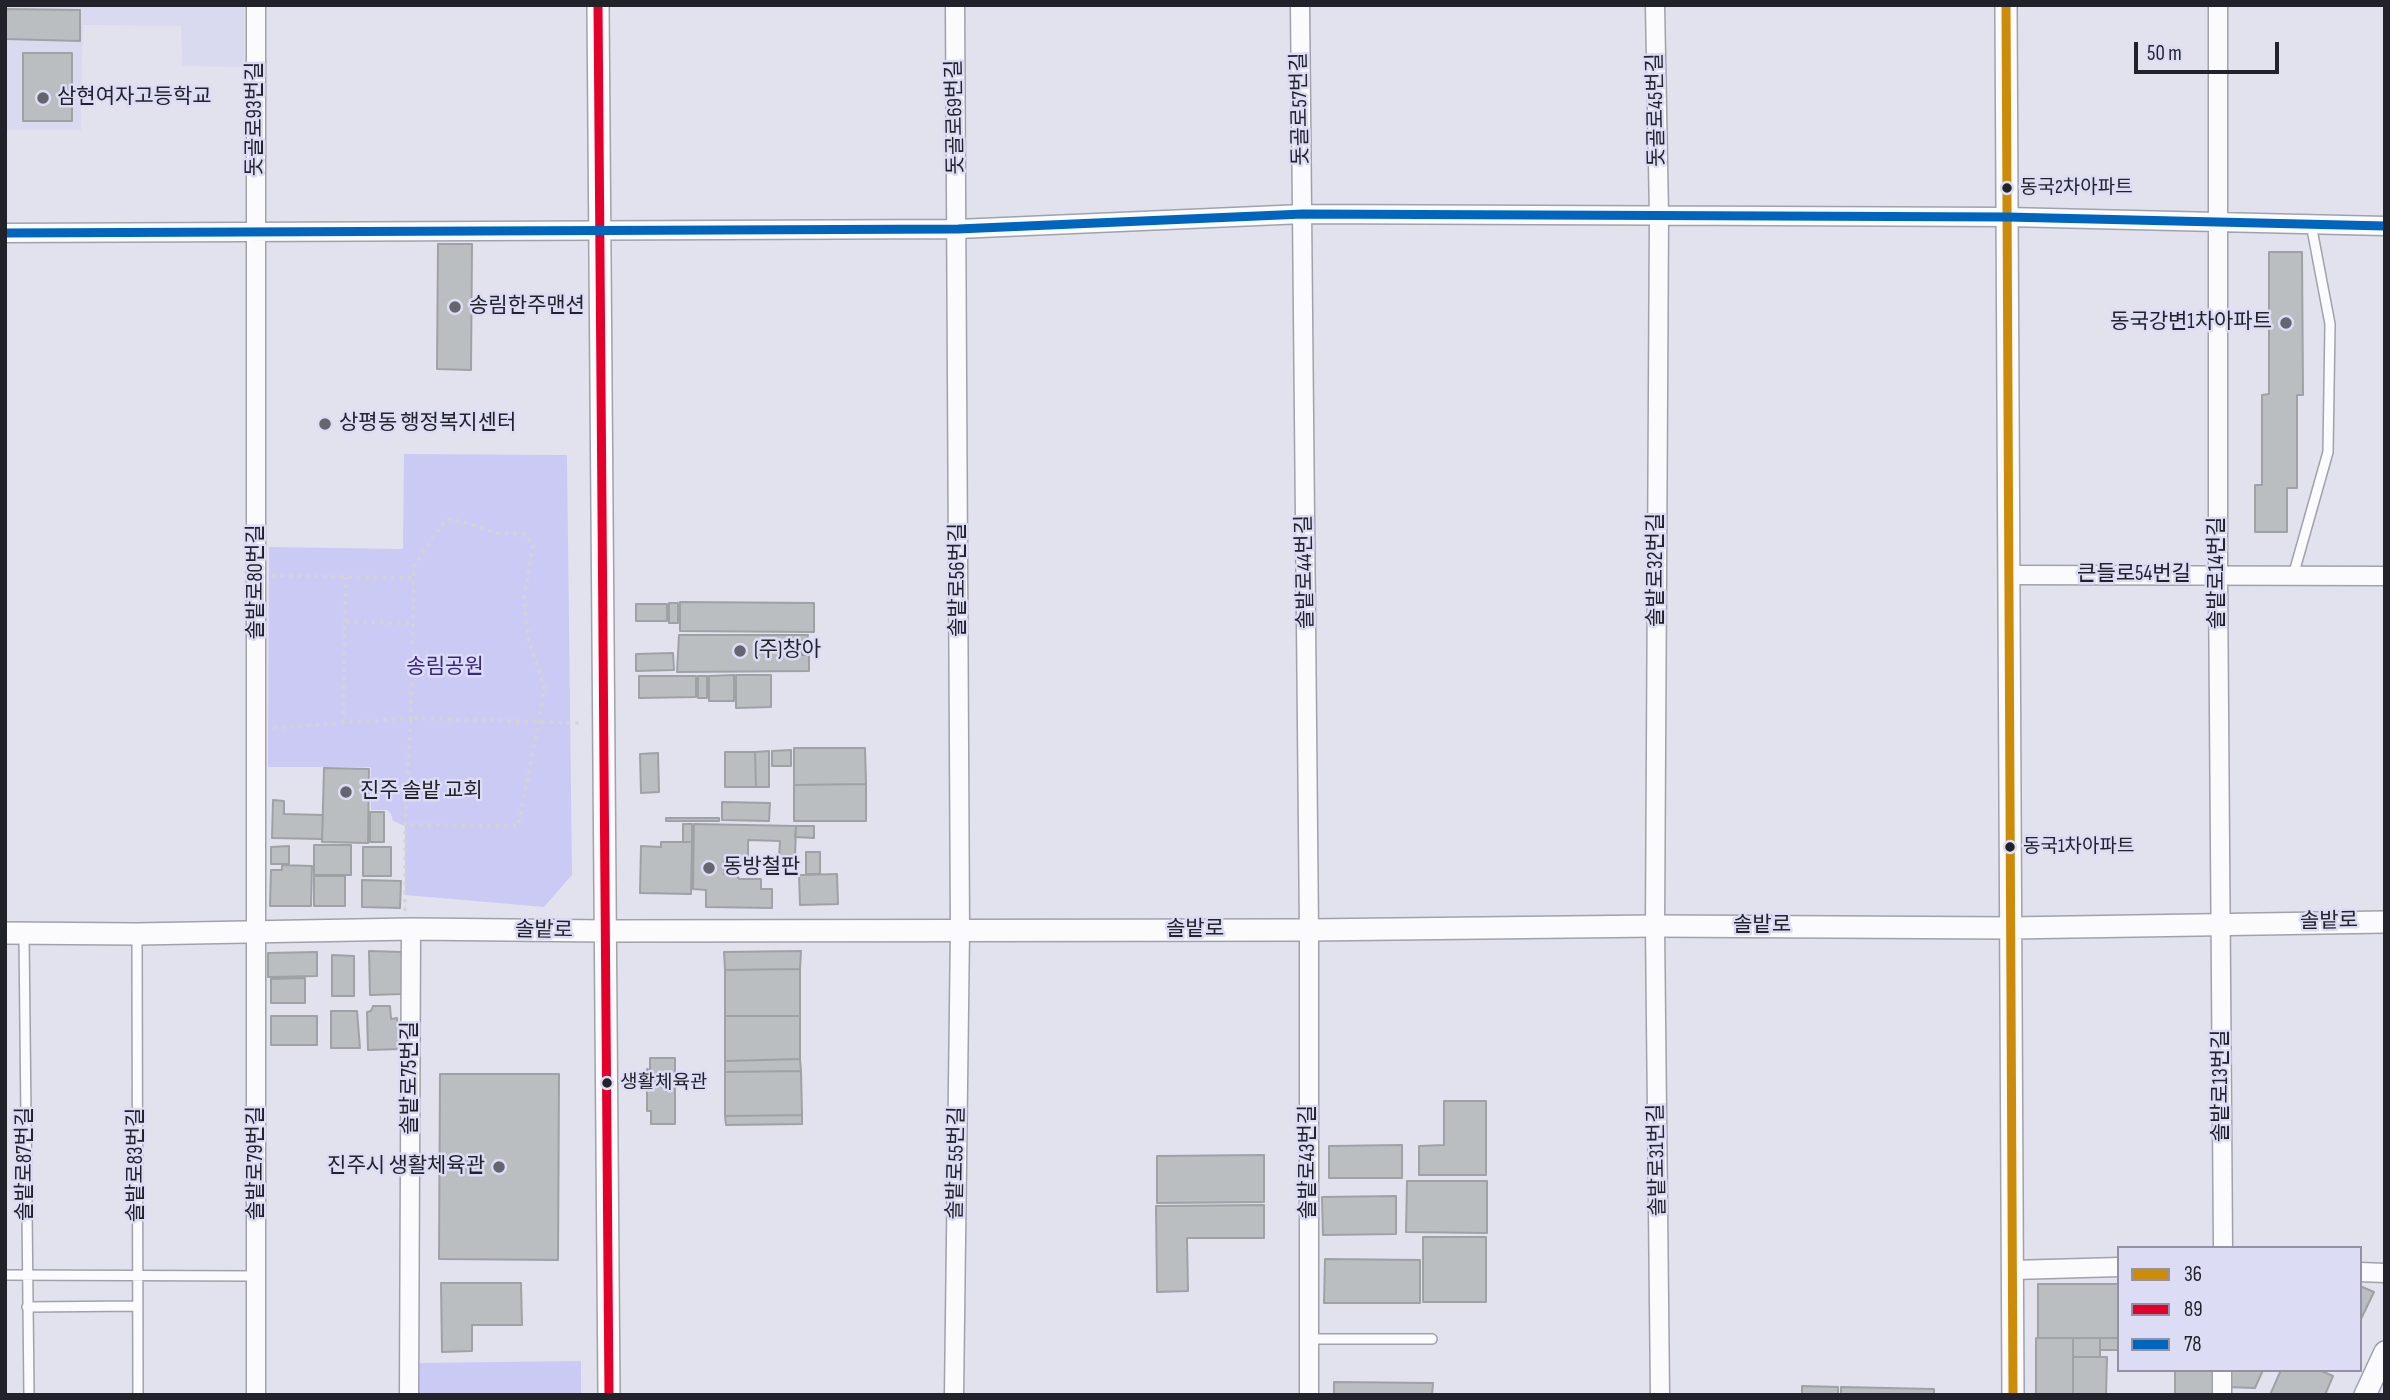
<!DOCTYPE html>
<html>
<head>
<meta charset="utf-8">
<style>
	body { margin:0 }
	#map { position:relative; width:2390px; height:1400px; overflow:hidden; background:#e2e2ef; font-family:"Sofia Sans Condensed",sans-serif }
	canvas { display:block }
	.frame { position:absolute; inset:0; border:7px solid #22222b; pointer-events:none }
	.legend { position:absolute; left:2117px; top:1246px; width:245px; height:126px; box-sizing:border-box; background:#dcddf5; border:2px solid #9292a4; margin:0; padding:9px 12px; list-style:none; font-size:21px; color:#22222b }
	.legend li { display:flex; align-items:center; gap:14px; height:35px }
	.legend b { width:35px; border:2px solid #9292a4 }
	.scale { position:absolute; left:2134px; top:42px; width:145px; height:32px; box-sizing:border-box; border:4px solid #22222b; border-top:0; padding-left:9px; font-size:21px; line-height:24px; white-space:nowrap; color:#22222b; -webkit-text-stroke:5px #dcddf5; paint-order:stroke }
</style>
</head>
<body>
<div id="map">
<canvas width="2390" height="1400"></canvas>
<div class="frame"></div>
<ul class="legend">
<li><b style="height:9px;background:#cc8c09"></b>36</li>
<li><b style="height:9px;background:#e4002b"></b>89</li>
<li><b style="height:9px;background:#0065bd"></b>78</li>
</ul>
<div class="scale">50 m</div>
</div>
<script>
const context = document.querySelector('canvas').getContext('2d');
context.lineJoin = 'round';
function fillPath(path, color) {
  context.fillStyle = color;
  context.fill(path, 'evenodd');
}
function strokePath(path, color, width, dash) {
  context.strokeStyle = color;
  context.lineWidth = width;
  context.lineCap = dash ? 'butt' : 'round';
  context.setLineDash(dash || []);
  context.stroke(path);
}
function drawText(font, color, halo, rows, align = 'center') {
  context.font = font + ' "Sofia Sans Condensed","Noto Sans KR",sans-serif';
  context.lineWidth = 5;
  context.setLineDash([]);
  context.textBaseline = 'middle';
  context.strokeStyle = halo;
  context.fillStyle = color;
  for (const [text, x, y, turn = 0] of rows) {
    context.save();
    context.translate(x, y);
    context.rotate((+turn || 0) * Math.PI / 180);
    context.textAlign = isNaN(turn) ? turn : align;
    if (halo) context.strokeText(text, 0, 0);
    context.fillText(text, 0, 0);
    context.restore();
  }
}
const built = new Path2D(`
	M5 5H244V67L182 66 181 26 83 25 81 130H5Z`);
const green = new Path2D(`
	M404 454 567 455 572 875 544 907 405 895V826L393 821 391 814 387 810H371V767H268L269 547 403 549Z
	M581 1361V1395H419V1363Z`);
const building = new Path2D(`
	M5 9 80 10V41L5 39Z
	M23 53H72V121H23Z
	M438 244H472L471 370 437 369Z
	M2269 252H2302L2303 395H2297V488H2287V532H2255V485H2262V395L2269 394Z
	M680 602 814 603V632L680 631Z
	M669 603H678V623H669Z
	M636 604H667V621H636Z
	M679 635H808L807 641H803V647H802V655H809V671L677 672Z
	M673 653 674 670 636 671V654Z
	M734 675V701H709V676Z
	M736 675H771V707L736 708Z
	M639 676H696V697L639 698Z
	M698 676H707V698H698Z
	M794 748H865L866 784 794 785Z
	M791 750V766H772V751Z
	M769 751V787H756L755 752Z
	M725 752H755L756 787H725Z
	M658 753 659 792 641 793 640 754Z
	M324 768 369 769 368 843 322 842Z
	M866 784V821H794V785Z
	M273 800 284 801V814L323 815 322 839 272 838Z
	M722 802 770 803 769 821 722 820Z
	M370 812H384V842H370Z
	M666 818H719V821H666Z
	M683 824H692V842H683Z
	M694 824 796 826 795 858H779L780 841 748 840V861H724V874L737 875 739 879H761V889H772V908L706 907V890L693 889Z
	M796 826H814V838L795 837Z
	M661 842H692L691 894 640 893 641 846 661 847Z
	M314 845H351V875H314Z
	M289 846V864H271V847Z
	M363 847H391V876H363Z
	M806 852H820V874H806Z
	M282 865 312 866 311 906H270L271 870H282Z
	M837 874 838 904 800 905 799 875Z
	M314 876H345V906H314Z
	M362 880 401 881 400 908 362 907Z
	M369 951 402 952V994L370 995Z
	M801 951 800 969 725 970 724 952Z
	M317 952V976L268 977V953Z
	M332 955 354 956V996H332Z
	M800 969V1016H725V970Z
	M305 978V1003H271V979Z
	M373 1006H390L391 1019 397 1018 398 1030H402V1049L368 1050 367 1012 371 1011Z
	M331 1011H357L360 1048H331Z
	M271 1016H317V1045H271Z
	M725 1016H800V1059L725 1061Z
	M650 1058H675V1124H651V1111H647V1069L650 1070Z
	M800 1059 801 1071 725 1072V1061Z
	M801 1071 802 1115 725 1116V1072Z
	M440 1074H559L558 1260 439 1259Z
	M1444 1101H1486V1175H1419V1146L1444 1145Z
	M802 1115V1124L726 1125 725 1116Z
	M1402 1145V1178H1329V1146Z
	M1264 1155V1202L1157 1203V1156Z
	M1407 1181H1487V1233L1406 1232Z
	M1396 1196V1234L1323 1235 1322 1197Z
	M1264 1205V1238H1187L1188 1291 1157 1292 1156 1206Z
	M1423 1237H1486V1302H1423Z
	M1325 1259 1420 1260V1303H1324Z
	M441 1283H521L522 1325H472V1351L442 1352Z
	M2038 1284H2119V1338H2038Z
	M2360 1286 2374 1292 2360 1321Z
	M2036 1338H2073V1395H2036Z
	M2073 1338H2100V1357H2073Z
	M2100 1338H2118V1350H2100Z
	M2073 1357H2107L2106 1395H2073Z
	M2175 1370H2213V1395H2175Z
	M2226 1370H2263L2255 1388 2225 1387Z
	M2281 1370H2319L2333 1376 2325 1395H2270Z
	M1334 1382 1433 1383 1432 1395H1334Z
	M1802 1386 1838 1387V1395H1802Z
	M1841 1387 1934 1389V1395H1841Z`);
const path = new Path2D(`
	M272 576 414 578
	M345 622 346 577
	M343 723 345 622 412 623
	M273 728 411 718 414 566 446 519 468 523 495 533 525 534 533 545 524 598 528 638 544 686 539 722 518 826 405 825 411 718 573 723H579
	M405 911V825`);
const service = new Path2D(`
	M2293 576 2328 452 2330 324 2311 224
	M24 935 29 1395
	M137 935 138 1395
	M5 1275 256 1276
	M27 1307 137 1306
	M1309 1339H1432`);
const minor = new Path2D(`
	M256 5V1395
	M1300 5 1309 930V1395
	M1655 5 1659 215 1655 926 1660 1395
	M2218 5V576L2223 1248
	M5 233 958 229 1303 214 2007 217 2385 226
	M2009 575 2385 576
	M2013 1270 2119 1267
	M2360 1272 2385 1273
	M409 1395 411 929
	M954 1395 960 930 955 5
	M2222 1395V1370`);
const tertiary = new Path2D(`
	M598 5 609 1395
	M2006 5 2013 1395
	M5 933 137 934 411 929 607 931 1309 930 1655 926 2010 928 2385 922
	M2365 1395 2385 1352`);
const bus1 = new Path2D(`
	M2006 5 2013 1395`);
const bus2 = new Path2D(`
	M598 5 609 1395`);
const bus3 = new Path2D(`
	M5 233 958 229 1303 214 2007 217 2385 226`);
const markers = [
	[43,98,7,"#656570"],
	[2007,188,6,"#22222b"],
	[455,307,7,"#656570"],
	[2286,323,7,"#656570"],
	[325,424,7,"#656570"],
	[740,651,7,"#656570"],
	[346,792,7,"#656570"],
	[2010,847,6,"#22222b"],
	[709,868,7,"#656570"],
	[607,1083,6,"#22222b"],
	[499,1167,7,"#656570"]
];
const busNames = [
	["동국2차아파트",2020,188],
	["동국1차아파트",2023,847],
	["생활체육관",620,1083]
];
const poiNames = [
	["삼현여자고등학교",57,98],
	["송림한주맨션",469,307],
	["동국강변1차아파트",2272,323,"right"],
	["상평동 행정복지센터",339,424],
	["(주)창아",754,651],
	["진주 솔밭 교회",360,792],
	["동방철판",723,868],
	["진주시 생활체육관",485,1167,"right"]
];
const streetNames = [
	["돗골로57번길",1301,109,-91],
	["돗골로45번길",1657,110,-91],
	["돗골로69번길",956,117,-91],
	["돗골로93번길",256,119,-90],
	["솔밭로32번길",1657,570,-90],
	["솔밭로44번길",1306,572,-91],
	["솔밭로14번길",2218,573,-90],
	["큰들로54번길",2134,575],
	["솔밭로56번길",959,580,-90],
	["솔밭로80번길",257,582,-90],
	["솔밭로",2329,922,-1],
	["솔밭로",1762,926],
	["솔밭로",1195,930],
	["솔밭로",544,931,1],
	["솔밭로75번길",411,1078,-90],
	["솔밭로13번길",2222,1086,-90],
	["솔밭로31번길",1658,1160,-91],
	["솔밭로43번길",1309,1162,-90],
	["솔밭로79번길",257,1163,-90],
	["솔밭로55번길",957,1163,-89],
	["솔밭로87번길",26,1164,-90],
	["솔밭로83번길",137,1165,-90]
];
const parkNames = [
	["송림공원",445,668]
];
fillPath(built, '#d9d9f0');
fillPath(green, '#cacaf5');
fillPath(building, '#babec1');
strokePath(building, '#9ea2a5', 2);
strokePath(service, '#a1a1aa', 12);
strokePath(minor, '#a1a1aa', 21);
strokePath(tertiary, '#a1a1aa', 24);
strokePath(path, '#d3d3d7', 3.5, [3.5, 5]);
strokePath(service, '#fbfbfd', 9);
strokePath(minor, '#fbfbfd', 18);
strokePath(tertiary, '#fbfbfd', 21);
strokePath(bus1, '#cc8c09', 9);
strokePath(bus2, '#e4002b', 9);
strokePath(bus3, '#0065bd', 9);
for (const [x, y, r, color] of markers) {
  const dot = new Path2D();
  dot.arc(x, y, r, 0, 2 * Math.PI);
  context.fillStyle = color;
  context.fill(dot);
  strokePath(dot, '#dcddf5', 2.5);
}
drawText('19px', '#22222b', '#dcddf5', busNames, 'left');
drawText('21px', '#22222b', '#dcddf5', poiNames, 'left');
drawText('21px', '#22222b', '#dcddf5', streetNames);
drawText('21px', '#392687', '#dcddf5', parkNames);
</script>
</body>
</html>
